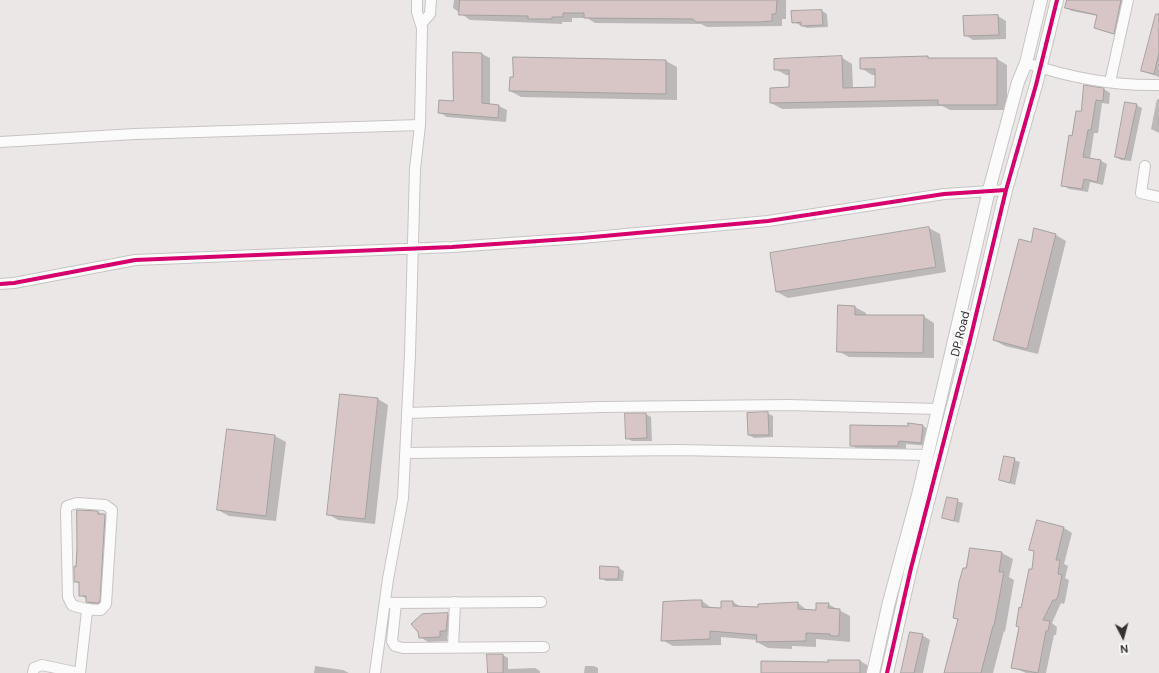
<!DOCTYPE html>
<html>
<head>
<meta charset="utf-8">
<style>
	body { margin:0 }
	#map { position:relative; width:1159px; height:673px; overflow:hidden; background:#ece7e7; font-family:"DM Sans",sans-serif }
	canvas { display:block }
	.north { position:absolute; left:1103px; top:617px; width:40px; height:40px; -webkit-text-stroke:3px #fff; paint-order:stroke; rotate:174deg; font-size:11px; font-weight:700; line-height:16px; text-align:center; color:#353131 }
	.north::after { content:''; display:block; margin:auto; width:14px; height:18px; background:#353131; clip-path:polygon(50% 0,100% 100%,50% 72%,0 100%) }
</style>
</head>
<body>
<div id="map">
<canvas width="1159" height="673"></canvas>
<div class="north">N</div>
</div>
<script>
const context = document.querySelector('canvas').getContext('2d');
context.lineJoin = 'round';
function fillPath(path, color) {
  context.fillStyle = color;
  context.fill(path, 'evenodd');
}
function strokePath(path, color, width, dash) {
  context.strokeStyle = color;
  context.lineWidth = width;
  context.lineCap = dash ? 'butt' : 'round';
  context.setLineDash(dash || []);
  context.stroke(path);
}
function drawText(font, color, halo, rows, align = 'center') {
  context.font = font + ' "DM Sans",sans-serif';
  context.lineWidth = 4;
  context.setLineDash([]);
  context.textBaseline = 'middle';
  context.strokeStyle = halo;
  context.fillStyle = color;
  for (const [text, x, y, turn = 0] of rows) {
    context.save();
    context.translate(x, y);
    context.rotate((+turn || 0) * Math.PI / 180);
    context.textAlign = isNaN(turn) ? turn : align;
    if (halo) context.strokeText(text, 0, 0);
    context.fillText(text, 0, 0);
    context.restore();
  }
}
const shadow = new Path2D(`
	M454 0H786V19H782V26L707 27 701 24 595 23 587 18H572V22H562V24L470 20 453 8Z
	M1068 0H1128L1119 36 1095 28 1098 16 1072 11 1066 8Z
	M822 11 827 14 828 27 807 28 793 22Z
	M998 16 1006 21V39L973 40 965 35Z
	M1159 30V77L1142 71Z
	M454 54H482L490 58V105L499 106 507 110 506 122 447 117 439 112 454 102Z
	M841 57 852 64 853 88H876V75H872L861 68 927 57 931 59H997L1007 65V110H950L942 106 782 109 771 103 790 88V75H786L775 69Z
	M514 58 666 61 677 67V100L521 97 510 91 514 78Z
	M1104 89 1110 93 1109 104 1102 103 1098 133H1094L1090 159 1101 161 1107 164 1103 185 1090 182 1088 192 1069 189 1063 185 1073 137 1082 113Z
	M1157 99 1159 100V133L1151 129Z
	M1136 105 1142 108 1131 161 1121 160 1116 157Z
	M929 228 940 234 946 272 788 298 777 292 771 254Z
	M1056 235 1066 241 1038 354 1005 346 994 340Z
	M855 307 866 313V316H923L934 323V358L849 357 838 351Z
	M378 399 388 405 375 524 338 520 328 514Z
	M767 413 773 416V437L754 438 749 435Z
	M626 414H646L651 417 652 441H632L627 438Z
	M923 426 930 430 929 446 906 444V450L858 449 851 445 908 427Z
	M228 430 275 436 286 442 276 521 229 516 218 510Z
	M1005 457 1020 462 1015 485 1000 480Z
	M948 498 963 503 959 523 944 518Z
	M79 511 98 512 116 521 109 609 97 608 87 602V599L80 595V584L75 581Z
	M1037 522 1064 528 1072 533 1064 564 1068 566 1065 578 1069 580 1065 601 1064 604 1061 603 1052 623 1057 627 1056 635H1054L1046 673H1026L1013 667 1022 609 1032 570 1035 552 1030 550Z
	M970 549 1002 553 1013 559 1009 577 1014 580 1005 632 1004 631 993 673H945L959 620 954 617Z
	M618 568 624 571 623 581H606L601 578Z
	M702 601 713 609H722L733 602 743 608H759L798 603 808 611H817L828 604 850 616V642L816 639V647L792 646V649L768 648 757 642 758 640 721 637V645L673 646 662 640 664 603Z
	M448 614 456 618 454 635 447 636 448 641 428 642 420 637Z
	M922 635 930 640 923 673H902Z
	M503 655 508 658V669L535 668 540 671V673H489Z
	M829 661H860L869 666V673H762L829 663Z
	M315 666 343 670 349 673H314Z
	M585 666H594L598 668V673H584Z`);
const building = new Path2D(`
	M460 0H777L776 14H772V21L759 22H696L693 19 584 18V13H563V17H552V19H528V16L459 15Z
	M1067 0H1121L1114 34 1094 28 1097 15 1065 8Z
	M822 10 823 25 801 26V22L792 23 791 11Z
	M1156 14H1159V53L1154 74 1141 71Z
	M998 15 999 35 964 36 963 16Z
	M453 52 482 53V103L499 105 498 118 438 113 439 100 453 101Z
	M842 56 843 88 875 87V69H860V58L928 56V58H997V105H938V100L770 103V88L789 87V70H774V59Z
	M513 57 666 60V94L509 91 510 77H513Z
	M1084 85 1104 88 1103 101 1096 100 1091 130H1088L1083 157 1101 160 1097 182 1084 179 1082 189 1061 186 1069 135 1072 136 1076 111H1081Z
	M1125 102 1137 104 1125 159 1115 157Z
	M929 227 936 267 776 292 770 253Z
	M1034 228 1056 234 1027 349 993 340 1019 239 1031 242Z
	M838 305 855 306V315H924L923 353 837 352Z
	M340 394 378 398 365 519 327 515Z
	M768 412 769 435H748L747 413Z
	M625 413H646L647 438 626 439Z
	M908 423 923 425 921 443 899 441 898 446H850V425L908 426Z
	M227 429 275 435 266 516 217 510Z
	M1004 456 1015 458 1010 483 999 480Z
	M947 497 958 499 954 521 942 518Z
	M77 510 98 511V514H105L100 601 98 603 86 602V596H79V582H74V566L76 567 77 551Z
	M1037 520 1064 527 1056 560H1060L1058 574 1062 575 1058 596 1056 600H1053L1043 620 1050 621 1048 631H1046L1038 673 1011 668 1019 627 1016 626 1019 607 1021 608 1029 569H1032L1034 551 1029 550Z
	M970 548 1002 552 999 572H1004L994 626H993L981 673H944L958 619 953 618 959 582 963 568H966Z
	M600 566 619 567 618 579H600Z
	M693 600H702V607L721 608V601H733V606L758 607V604L798 602V609L816 610V603H829L828 608 840 609 839 636H830V634L806 633V641L756 642 757 635 710 631V639L661 641 663 602Z
	M448 613 446 631H440V637L419 638 418 632 411 624 422 614Z
	M910 632 923 634 914 673H901Z
	M487 654H503V673H488Z
	M828 660H860V673H761V661L828 662Z`);
const minor = new Path2D(`
	M422 23 430 14 431 0
	M1026 63C1068 77 1115 86 1159 85
	M1110 82 1128 0
	M0 142 135 134 420 125
	M1145 166 1141 193 1159 197
	M0 284 14 283 135 260 452 247 582 238 768 221 944 194 1006 190
	M407 413 601 407 788 405 938 409
	M405 453 678 450 927 455
	M77 503 105 505 112 510 106 604 101 610C90 610 82 609 72 605L68 597 66 511 67 506Z
	M389 603 541 602
	M396 603 392 641 395 646 403 648 544 647
	M453 648 455 602
	M33 673 34 668 42 665 79 673
	M80 673 87 611
	M375 673 388 579 403 498 410 354 415 169 420 125 422 28 417 12V0`);
const tertiary = new Path2D(`
	M873 673 889 602 919 491 989 190 1018 82 1026 63 1041 0
	M887 673 911 568 970 340 1006 190 1036 85 1057 0`);
const cycleway = new Path2D(`
	M0 284 14 283 135 260 452 247 582 238 768 221 944 194 1006 190
	M887 673 911 568 970 340 1006 190 1036 85 1057 0`);
const streetNames = [
	["DP Road",961,334,-76]
];
fillPath(shadow, '#0003');
fillPath(building, '#d8c5c5');
strokePath(building, '#a4a1a1', 1);
strokePath(minor, '#c8c4c4', 12);
strokePath(tertiary, '#c8c4c4', 14);
strokePath(minor, '#fcfbfb', 10);
strokePath(tertiary, '#fcfbfb', 12);
strokePath(cycleway, '#d6006c', 4);
drawText('12px', '#353131', '#fff', streetNames);
</script>
</body>
</html>
